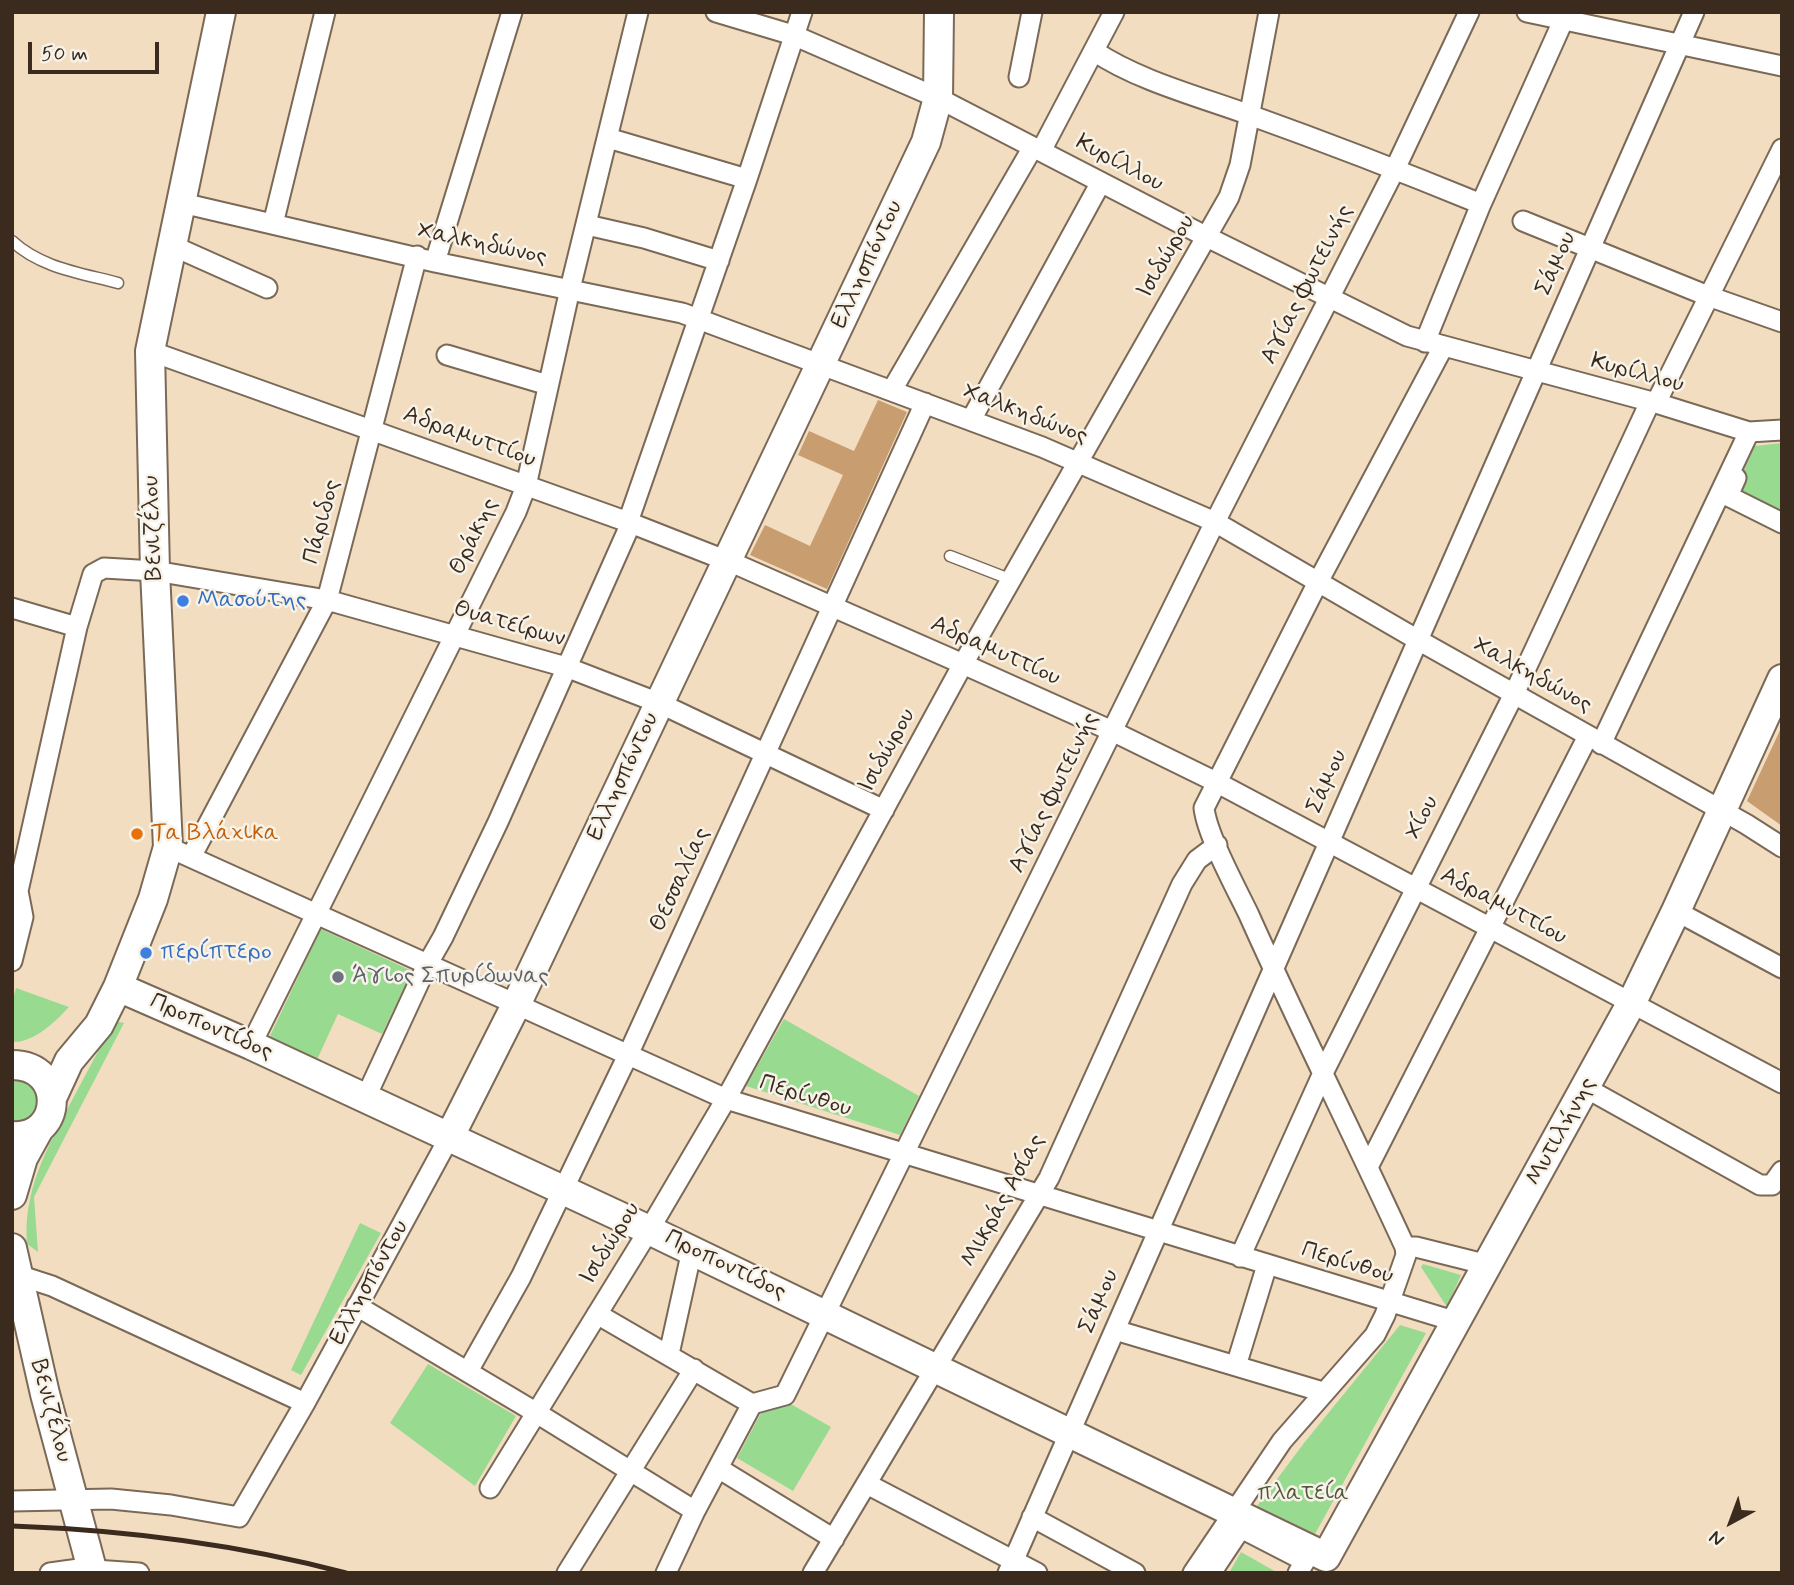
<!DOCTYPE html>
<html>
<head>
<meta charset="utf-8">
<style>
	body { margin:0 }
	#map { position:relative; width:1794px; height:1585px; overflow:hidden; background:#f3ddc0; font-family:Mynerve,sans-serif }
	canvas { display:block }
	.frame { position:absolute; inset:0; border:14px solid #3b2a1e; pointer-events:none }
	.north { position:absolute; left:1696px; top:1487px; width:70px; height:70px; -webkit-text-stroke:5px #f7f3e8; paint-order:stroke; rotate:221deg; font-size:19px; font-weight:700; line-height:28px; text-align:center; color:#3b2a1e }
	.north::after { content:''; display:block; margin:auto; width:24px; height:32px; background:#3b2a1e; clip-path:polygon(50% 0,100% 100%,50% 72%,0 100%) }
	.scale { position:absolute; left:28px; top:42px; width:131px; height:32px; box-sizing:border-box; border:4px solid #3b2a1e; border-top:0; padding-left:9px; font-size:21px; line-height:24px; white-space:nowrap; color:#3b2a1e; -webkit-text-stroke:5px #f7f3e8; paint-order:stroke }
</style>
</head>
<body>
<div id="map">
<canvas width="1794" height="1585"></canvas>
<div class="frame"></div>
<div class="north">N</div>
<div class="scale">50 m</div>
</div>
<script>
const context = document.querySelector('canvas').getContext('2d');
context.lineJoin = 'round';
function fillPath(path, color) {
  context.fillStyle = color;
  context.fill(path, 'evenodd');
}
function strokePath(path, color, width, dash) {
  context.strokeStyle = color;
  context.lineWidth = width;
  context.lineCap = dash ? 'butt' : 'round';
  context.setLineDash(dash || []);
  context.stroke(path);
}
function drawText(font, color, halo, rows, align = 'center') {
  context.font = font + ' Mynerve,sans-serif';
  context.lineWidth = 5;
  context.setLineDash([]);
  context.textBaseline = 'middle';
  context.strokeStyle = halo;
  context.fillStyle = color;
  for (const [text, x, y, turn = 0] of rows) {
    context.save();
    context.translate(x, y);
    context.rotate((+turn || 0) * Math.PI / 180);
    context.textAlign = isNaN(turn) ? turn : align;
    if (halo) context.strokeText(text, 0, 0);
    context.fillText(text, 0, 0);
    context.restore();
  }
}
const green = new Path2D(`
	M1782 443V520L1732 495 1755 446Z
	M321 929 412 971 382 1034 338 1014 315 1064 267 1042Z
	M16 988 69 1007C55 1022 34 1043 12 1042V1003Z
	M784 1019 919 1096 900 1135 746 1086Z
	M119 1022 124 1023 34 1197 38 1252 27 1244C23 1192 46 1150 69 1106 83 1079 98 1052 112 1025Z
	M12 1076H22L41 1093 37 1116 12 1126Z
	M360 1223 381 1233 301 1375 291 1370Z
	M1423 1264 1461 1275 1447 1307 1421 1267Z
	M1400 1325 1426 1333 1315 1534 1257 1506 1304 1443Z
	M428 1364 516 1416 475 1486 390 1423Z
	M789 1403 831 1427 793 1491 737 1458 761 1413Z
	M1241 1552 1278 1573H1229Z`);
const building = new Path2D(`
	M878 400 907 412 827 589 750 555 765 525 810 546 843 475 798 455 809 431 854 451Z
	M1782 726V826L1747 801Z`);
const lane = new Path2D(`
	M12 241C41 268 81 273 118 283
	M950 556 1012 580`);
const street = new Path2D(`
	M716 12 793 35 938 98 1207 237 1407 336 1656 403 1749 432 1782 430
	M1527 12 1782 66
	M1094 51C1137 80 1197 96 1247 114 1325 142 1403 172 1481 204
	M1019 77 1032 12
	M608 138 747 179
	M1041 151 1114 12
	M182 203 435 262 682 313 1042 447 1215 522 1418 640 1746 824 1782 847
	M1523 221 1708 296 1782 322
	M273 224 325 12
	M587 225 644 238 719 261
	M173 246 267 288
	M435 262 512 12
	M1425 342 1481 204 1567 12
	M150 351 628 522 740 566 963 664 1112 731 1216 782 1782 1083
	M447 355 548 385
	M892 390 1033 147
	M1656 403 1782 149
	M971 420 1101 182
	M1736 478 1728 496 1782 523
	M628 522 747 179 802 12
	M12 608 77 627
	M1601 744 1749 432
	M168 847 726 1099 1457 1322
	M191 857 327 600 417 256
	M1676 911 1782 968
	M12 961 23 917 18 891 77 627 93 574 104 568 155 571 327 600 566 667 659 703 884 810
	M251 1045 516 512 526 486 570 289 638 12
	M1586 1088 1760 1185H1772L1782 1171
	M365 1099 427 965 443 937 498 822 631 523
	M1368 1167 1588 736
	M1405 1247H1416L1488 1265
	M1240 1257 1323 1073 1514 694 1650 402
	M18 1275 52 1286 305 1403
	M357 1306 535 1412 695 1511
	M597 1314 752 1404
	M1115 1330 1323 1392
	M669 1354 692 1250
	M1236 1366 1267 1265
	M468 1371 521 1277 628 1055 925 403
	M718 1468 834 1539
	M867 1484 1037 1573
	M490 1488 649 1230 726 1099 963 664 1229 197 1240 165 1269 12
	M12 1501 111 1499 171 1505 239 1517 305 1403 449 1138
	M1032 1517 1135 1573
	M50 1573 79 1569 139 1573
	M567 1573 694 1369
	M666 1573 695 1511 752 1404 785 1395 1215 522 1395 169 1469 12
	M813 1573 1049 1178 1182 884 1197 860 1217 845
	M1008 1573 1694 12
	M1193 1573 1282 1441 1375 1335 1385 1315 1406 1255 1405 1247C1354 1136 1299 1027 1249 915 1236 888 1207 835 1204 808L1318 582 1443 347
	M1211 1573 1241 1528 1305 1561 1298 1573`);
const secondary = new Path2D(`
	M118 987 251 1045 649 1230 1326 1557 1632 1002 1676 911 1782 679
	M12 1065C67 1065 63 1140 12 1136
	M52 1098 69 1061 99 1025 118 987 153 899 168 847 155 571 150 351 221 12
	M449 1138 516 1005 926 142 938 98 939 12
	M12 1195 23 1158 39 1129
	M12 1248 45 1394 93 1573`);
const rail = new Path2D(`
	M12 1526C125 1530 237 1544 346 1573`);
const markers = [
	[183,601,7,"#3f7fe0"],
	[137,834,7,"#e8710a"],
	[146,953,7,"#3f7fe0"],
	[338,977,7,"#6b7280"]
];
const streetNames = [
	["Κυρίλλου",1119,164,28],
	["Χαλκηδώνος",482,245,12],
	["Ισιδώρου",1167,257,-60],
	["Σάμου",1557,264,-66],
	["Ελλησπόντου",868,265,-65],
	["Αγίας Φωτεινής",1308,285,-63],
	["Κυρίλλου",1637,374,15],
	["Χαλκηδώνος",1025,415,21],
	["Αδραμυττίου",469,438,20],
	["Πάριδος",323,522,-75],
	["Βενιζέλου",154,528,-92],
	["Θράκης",475,537,-64],
	["Θυατείρων",509,625,16],
	["Αδραμυττίου",995,652,24],
	["Χαλκηδώνος",1532,676,29],
	["Ισιδώρου",888,751,-61],
	["Ελλησπόντου",624,777,-65],
	["Σάμου",1328,782,-66],
	["Αγίας Φωτεινής",1055,793,-64],
	["Χίου",1423,818,-63],
	["Θεσσαλίας",681,880,-65],
	["Αδραμυττίου",1503,907,28],
	["Προποντίδος",211,1028,24],
	["Περίνθου",805,1097,17],
	["Μυτιλήνης",1562,1132,-61],
	["Μικράς Ασίας",1004,1201,-61],
	["Ισιδώρου",611,1244,-58],
	["Περίνθου",1347,1264,17],
	["Προποντίδος",725,1266,26],
	["Ελλησπόντου",370,1283,-61],
	["Σάμου",1100,1302,-67],
	["Βενιζέλου",50,1411,75]
];
const shopNames = [
	["Μασούτης",197,601],
	["περίπτερο",160,953]
];
const foodNames = [
	["Τα Βλάχικα",151,834]
];
const worshipNames = [
	["Άγιος Σπυρίδωνας",352,977]
];
const parkNames = [
	["πλατεία",1303,1494]
];
fillPath(green, '#99da91');
fillPath(building, '#c89d6f');
strokePath(lane, '#7b6957', 13);
strokePath(street, '#7b6957', 23);
strokePath(secondary, '#7b6957', 32);
strokePath(lane, '#fff', 10);
strokePath(street, '#fff', 19);
strokePath(secondary, '#fff', 28);
strokePath(rail, '#3b2a1e', 5);
for (const [x, y, r, color] of markers) {
  const dot = new Path2D();
  dot.arc(x, y, r, 0, 2 * Math.PI);
  context.fillStyle = color;
  context.fill(dot);
  strokePath(dot, '#f7f3e8', 2.5);
}
drawText('24px', '#3b2a1e', '#f7f3e8', streetNames);
drawText('24px', '#366cbe', '#f7f3e8', shopNames, 'left');
drawText('24px', '#c56008', '#f7f3e8', foodNames, 'left');
drawText('24px', '#5b616d', '#f7f3e8', worshipNames, 'left');
drawText('24px', '#52563b', '#f7f3e8', parkNames);
</script>
</body>
</html>
